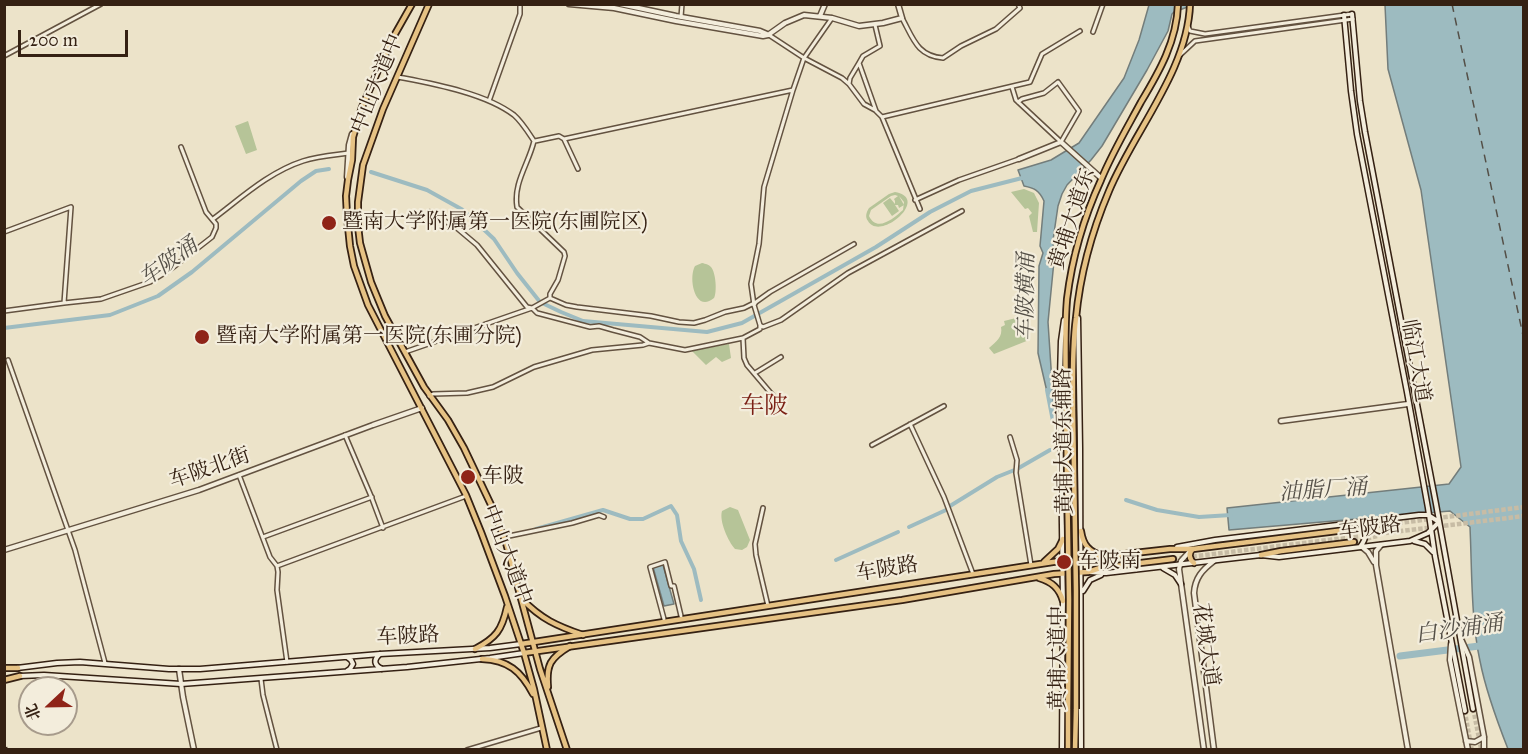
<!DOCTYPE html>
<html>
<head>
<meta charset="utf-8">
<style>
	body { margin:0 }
	#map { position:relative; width:1528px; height:754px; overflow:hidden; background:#ece3c9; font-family:"IM FELL Great Primer","Noto Serif SC",serif }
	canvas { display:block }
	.frame { position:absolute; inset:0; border:6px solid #352113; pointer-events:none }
	.north { position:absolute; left:18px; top:676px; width:60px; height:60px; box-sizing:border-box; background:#f3eddc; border:2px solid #a79b8c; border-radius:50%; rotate:248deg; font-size:16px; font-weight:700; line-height:24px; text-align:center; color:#352113 }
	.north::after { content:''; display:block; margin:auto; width:21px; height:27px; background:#8f2418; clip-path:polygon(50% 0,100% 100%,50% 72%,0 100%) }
	.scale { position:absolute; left:18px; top:30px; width:110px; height:27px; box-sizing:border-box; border:3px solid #352113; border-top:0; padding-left:8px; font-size:18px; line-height:21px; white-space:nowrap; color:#352113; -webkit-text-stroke:4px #f3eddc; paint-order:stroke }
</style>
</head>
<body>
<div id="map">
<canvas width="1528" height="754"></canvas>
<div class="frame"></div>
<div class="north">北</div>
<div class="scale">200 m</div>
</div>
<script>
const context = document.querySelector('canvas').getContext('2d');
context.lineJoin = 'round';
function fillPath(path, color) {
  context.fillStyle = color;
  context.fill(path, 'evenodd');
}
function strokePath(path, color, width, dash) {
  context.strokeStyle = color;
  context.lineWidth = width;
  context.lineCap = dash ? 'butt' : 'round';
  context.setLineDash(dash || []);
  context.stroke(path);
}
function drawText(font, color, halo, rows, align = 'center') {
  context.font = font + ' "IM FELL Great Primer","Noto Serif SC",serif';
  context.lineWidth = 4.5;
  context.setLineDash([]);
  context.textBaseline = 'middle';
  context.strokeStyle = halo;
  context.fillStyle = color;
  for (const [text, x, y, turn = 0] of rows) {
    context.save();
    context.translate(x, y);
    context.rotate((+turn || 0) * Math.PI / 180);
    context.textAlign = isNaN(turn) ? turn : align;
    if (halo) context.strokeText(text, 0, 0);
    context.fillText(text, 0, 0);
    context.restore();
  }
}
const green = new Path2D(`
	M248 121 257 150 246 154 235 126Z
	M1024 189 1034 193 1039 203 1037 232H1033L1029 216 1032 213 1028 208 1025 209 1011 192Z
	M895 192C931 198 880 242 868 221 865 217 866 213 869 208L889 194ZM895 195 898 196 894 199 895 201V204L890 198 883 203 892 216 899 211 895 205H898L899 208 904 205 899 196 904 202 903 210C894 218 877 233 869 216L871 210 891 196Z
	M702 263C706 264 708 264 711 267 716 273 717 292 714 298 695 314 688 278 695 266Z
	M1016 318 1018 323 1028 322 1029 340 994 354 989 348C996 342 1003 337 1001 327L1005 325 1004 321Z
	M729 344 731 358 722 362 716 357 706 365 692 351Z
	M730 507 738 510 750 540 747 547 742 550 735 549C728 541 719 521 722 511Z`);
const water = new Path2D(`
	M1149 5H1193L1174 12 1172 14 1168 31 1147 70 1102 146 1091 160 1067 185 1062 194 1058 206 1053 240 1054 261 1048 322 1053 398 1056 421 1054 422 1038 353 1039 266 1043 253 1040 246 1044 201C1039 190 1034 188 1024 186L1018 170 1051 160 1079 143 1124 78 1139 40Z
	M1385 5H1523V749H1508C1497 721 1486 692 1480 661 1471 620 1472 570 1470 527L1450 511 1229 530 1227 508 1449 484 1461 467 1421 190 1388 69Z
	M663 565 674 604 664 606 653 567Z`);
const canal = new Path2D(`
	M371 172 427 190 463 210 494 239 517 273 540 302 561 312 583 321 707 332 742 323 876 247 930 212 971 191 1026 177
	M4 328 110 315 158 296 192 272 301 181 316 171 329 169
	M1047 390 1053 421
	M1126 500 1157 510 1199 517 1231 515
	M950 506 997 477 1017 469 1050 450
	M909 527 946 510
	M536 529 603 510 630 519H643L671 506 677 515 681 541 694 569 701 600
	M836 560 898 532`);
const river = new Path2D(`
	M1400 656 1487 645`);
const ferry = new Path2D(`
	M1452 4 1524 340`);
const secondaryTunnel = new Path2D(`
	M1473 709 1481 750
	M1465 711 1472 750`);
const primaryTunnel = new Path2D(`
	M1353 529 1524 507
	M1354 542 1377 536
	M1173 559 1524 516`);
const minor = new Path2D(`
	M681 17 682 4
	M902 18C913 38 917 56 943 58L961 46 996 29 1020 8 1018 4
	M875 25 880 46 863 56 859 63 876 111 882 117 920 209
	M1188 26 1190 31 1205 34 1352 14
	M1093 32 1103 4
	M769 35 804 58 842 78 849 84 864 104 875 110
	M1180 55 1195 41 1353 19
	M4 56 101 4
	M398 77C434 84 485 93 514 115 522 122 528 132 534 141 529 163 513 183 517 207L564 252 565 256 558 280 550 294V298L532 308 405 352
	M849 84 850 78 859 63
	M1012 87 1016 100 1061 142 1079 111 1058 82 1044 93 1022 99 1018 102
	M489 101 520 14V4
	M882 117 1030 82 1042 54 1080 31
	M564 139 793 90
	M535 141 559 136 564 139 578 169
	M915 200 959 180 1019 159
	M430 212 458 229 477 245 527 307 532 308 537 313 590 327 599 326 613 330 640 337 649 343 685 350 743 338 760 329V325L763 327 781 320 848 273 962 211
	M213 219C241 198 269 172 303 161 318 156 334 155 349 153
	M4 232 71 207 64 303 4 311
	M550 298 566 305 577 307 651 316 679 322 694 323 705 320 725 312 744 308 752 304 754 305 756 302 770 292 854 244
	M64 303 101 299 150 282 171 269 212 237 216 228V224L206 212 181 147
	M760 325 754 305 751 284 759 244 764 187 793 90 804 58 832 18
	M743 338 744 358 747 365 775 398
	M8 360 75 550 105 663
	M755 373 781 357
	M429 396 433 394 467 393 493 387 534 367 592 350 643 345 649 343
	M910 424 944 497 973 574
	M345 435 371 496 383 528
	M1010 437 1017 460 1016 473 1031 565
	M872 445 944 406
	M239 475 270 557 277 566 278 572 277 590 287 662
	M763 508 755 544 756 555 768 606
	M509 536 572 523 599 515 604 517
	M263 537 372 497
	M277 566 466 496
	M664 619 650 567 665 562 671 586H674L681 616
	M261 679 263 695 277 750
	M467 750 541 728`);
const tertiary = new Path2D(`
	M569 4 614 8 676 21 763 36 768 35 785 23 804 15 832 18 859 26 883 23 902 18 898 4
	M620 4 676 16 760 31 767 34
	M820 16 825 4
	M1019 159 1061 142 1101 178
	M347 177 349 145 352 134
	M1281 421 1408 404
	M1381 545 1376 551V565L1408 750
	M1362 547 1368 552 1374 562
	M4 550 199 490 373 425 422 408
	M1190 551 1181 561 1179 569 1204 750
	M1214 561C1202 570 1195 578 1194 593L1214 750
	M1461 639 1469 657 1484 737V750
	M1451 644 1450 660 1468 750
	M179 669 183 697 194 750
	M1466 741 1475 742 1484 737`);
const secondary = new Path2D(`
	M1352 14 1360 101 1365 132 1436 504 1473 709
	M1344 15 1351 91 1357 134 1407 392 1428 508 1435 556 1465 711
	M1078 318 1080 448 1081 750
	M1358 523C1368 530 1367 538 1360 547
	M1414 541 1425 544 1433 552
	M1163 568 1175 575 1181 584
	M1089 572 1106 573 1261 555 1279 557 1410 541 1428 533 1439 522 1428 515H1419L1215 540 1177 547
	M1083 591 1090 580 1101 575
	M380 654C373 660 374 665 382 669
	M347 657 351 660 353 664 350 669 347 671
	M17 668 57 663 80 662 169 669H200L380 654 490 648 521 644
	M20 676 44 675 181 684 407 667 490 658 524 653
	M1062 750 1063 601 1060 378 1061 341 1064 320`);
const primary = new Path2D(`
	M1066 409C1066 372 1064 335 1067 299 1072 258 1084 217 1101 180 1112 153 1127 128 1141 102 1159 72 1177 41 1178 4
	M1073 409C1073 379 1072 348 1076 318 1080 275 1092 231 1109 191 1134 131 1188 70 1190 4
	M1081 531C1083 545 1089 552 1103 556
	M1193 549C1188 553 1189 559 1194 563
	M1261 555 1281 551 1354 542
	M1044 562 1058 549 1063 539
	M1039 578C1052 582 1059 588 1063 601
	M521 644 1053 562 1170 549H1193L1353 529
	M524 653 902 600 1054 574 1088 572 1100 568 1173 559
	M1068 750V709
	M1075 750 1076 709`);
const trunk = new Path2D(`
	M412 4 395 34 380 66 362 107 353 137 352 160 348 180 346 196 347 216 350 246 354 266 368 305 432 429 466 495 481 532 505 596 524 653 534 689 547 750
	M429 4 383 109 363 165 358 202V226L360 243 371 282 385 316 424 387 448 420 464 448 493 509 506 543 540 669 567 750
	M522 599C541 619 557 626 583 635
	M475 649C496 638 502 630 507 607
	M482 659C508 660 521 671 533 694
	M4 668H18
	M4 680 20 676
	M548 687C546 665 550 658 570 646`);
const rail = new Path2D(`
	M4 727 7 750`);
const primaryBridge = new Path2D(`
	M1066 409 1069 600 1068 709
	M1073 409 1076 591V709`);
const markers = [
	[329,223,8,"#8f2418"],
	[202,337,8,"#8f2418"],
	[468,477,8,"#8f2418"],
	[1064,562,8,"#8f2418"]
];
const streetNames = [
	["中山大道中",378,84,-68],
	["黄埔大道东",1073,219,-72],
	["临江大道",1415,361,80],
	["黄埔大道东辅路",1065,441,-91],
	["车陂北街",210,469,-19],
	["车陂路",1370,529,-7],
	["中山大道中",506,555,69],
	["车陂路",887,570,-9],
	["车陂路",408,637,-3],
	["花城大道",1205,645,82],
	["黄埔大道中",1059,658,-90]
];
const poiNames = [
	["暨南大学附属第一医院(东圃院区)",342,223],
	["暨南大学附属第一医院(东圃分院)",216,337],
	["车陂",482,477],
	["车陂南",1078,562]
];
const waterNames = [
	["车陂涌",169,263,-36],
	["车陂横涌",1027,297,-89],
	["油脂厂涌",1323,491,-4],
	["白沙浦涌",1459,630,-8]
];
const quarterNames = [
	["车陂",764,407]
];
fillPath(green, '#b6c498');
fillPath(water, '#9dbbc0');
strokePath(water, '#737d7b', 1.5);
strokePath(canal, '#9dbbc0', 4);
strokePath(river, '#9dbbc0', 7);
strokePath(ferry, '#544f47', 1.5, [8, 6]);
strokePath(secondaryTunnel, '#c7bca5', 4, [4, 2]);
strokePath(primaryTunnel, '#c7bca5', 4.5, [4.5, 2]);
strokePath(minor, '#635240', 6);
strokePath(tertiary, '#635240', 7);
strokePath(secondary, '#352113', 7);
strokePath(primary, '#352113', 8);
strokePath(trunk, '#352113', 8);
strokePath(minor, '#f3eddc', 3);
strokePath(tertiary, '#f3eddc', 4);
strokePath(secondary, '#f3eddc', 4);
strokePath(primary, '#e6c284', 4.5);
strokePath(trunk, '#e6c284', 4.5);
strokePath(rail, '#352113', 1.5, [10, 10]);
strokePath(primaryBridge, '#352113', 8, []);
strokePath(primaryBridge, '#e6c284', 4.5);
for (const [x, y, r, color] of markers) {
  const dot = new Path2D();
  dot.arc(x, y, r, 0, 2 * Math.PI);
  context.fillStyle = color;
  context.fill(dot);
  strokePath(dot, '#f3eddc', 2);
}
drawText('21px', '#352113', '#f3eddc', streetNames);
drawText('21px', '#352113', '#f3eddc', poiNames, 'left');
drawText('italic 22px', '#544f47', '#f3eddc', waterNames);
drawText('24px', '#7a1f14', '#f3eddc', quarterNames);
</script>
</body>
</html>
